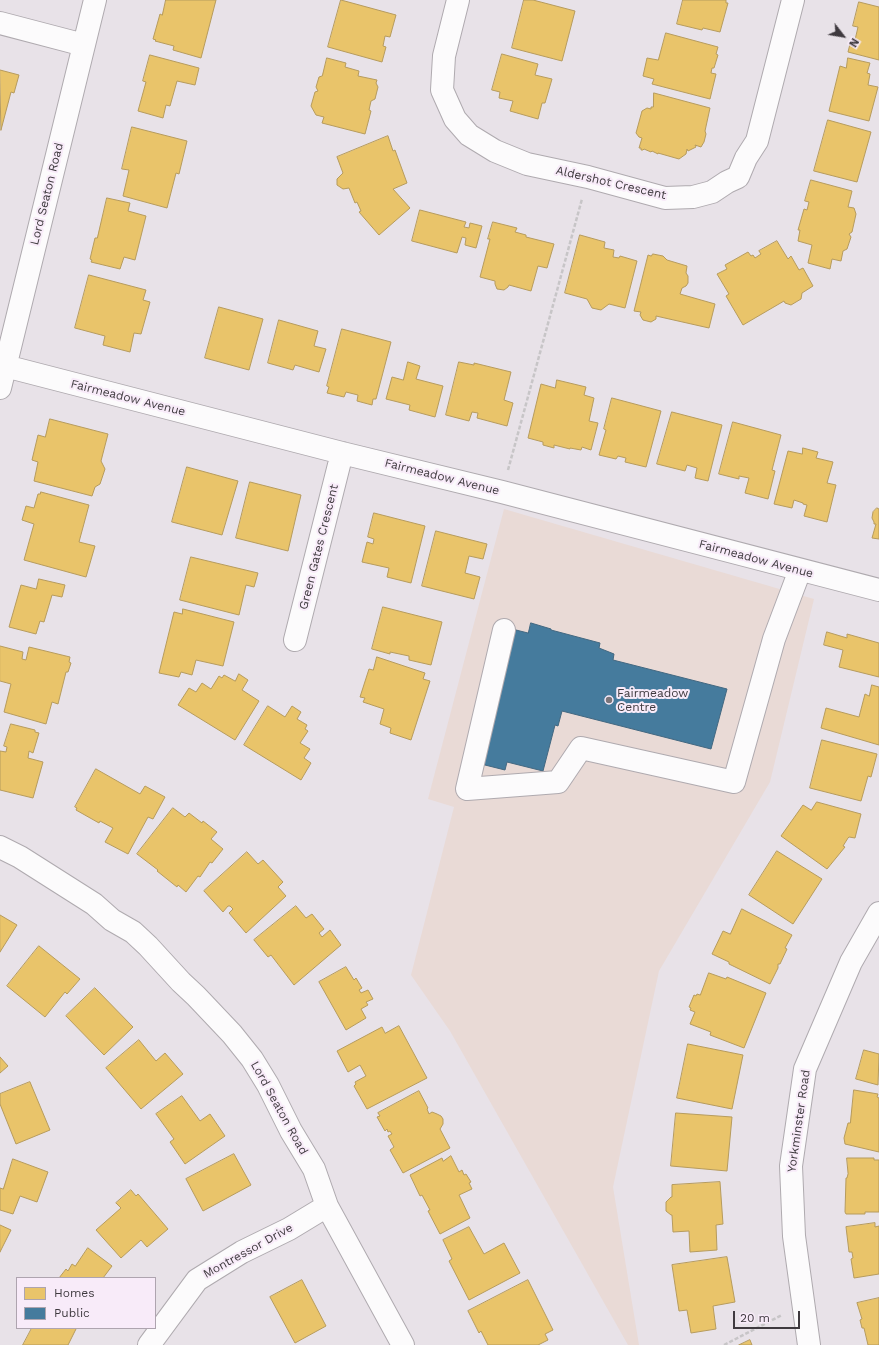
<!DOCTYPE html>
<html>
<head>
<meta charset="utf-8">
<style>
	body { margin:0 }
	#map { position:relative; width:879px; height:1345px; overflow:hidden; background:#e8e2e8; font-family:"Work Sans",sans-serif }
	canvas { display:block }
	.legend { position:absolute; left:16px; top:1277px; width:140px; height:52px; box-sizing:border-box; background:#f8ebf9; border:1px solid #aea4af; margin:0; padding:5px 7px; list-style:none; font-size:12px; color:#3f3a3f }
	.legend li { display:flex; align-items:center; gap:8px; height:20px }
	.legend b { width:20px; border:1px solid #aea4af }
	.north { position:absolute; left:823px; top:16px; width:40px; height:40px; -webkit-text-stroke:3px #f8ebf9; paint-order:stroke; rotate:121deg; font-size:11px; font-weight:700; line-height:16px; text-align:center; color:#3f3a3f }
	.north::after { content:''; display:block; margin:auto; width:14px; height:18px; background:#3f3a3f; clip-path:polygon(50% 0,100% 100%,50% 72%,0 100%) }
	.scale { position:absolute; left:733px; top:1311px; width:67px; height:18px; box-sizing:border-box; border:2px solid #3f3a3f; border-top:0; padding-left:5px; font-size:12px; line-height:14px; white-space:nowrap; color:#3f3a3f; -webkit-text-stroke:3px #f8ebf9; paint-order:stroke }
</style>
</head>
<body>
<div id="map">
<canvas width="879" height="1345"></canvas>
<ul class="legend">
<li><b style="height:11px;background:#e9c46a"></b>Homes</li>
<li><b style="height:11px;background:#457b9d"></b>Public</li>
</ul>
<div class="north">N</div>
<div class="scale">20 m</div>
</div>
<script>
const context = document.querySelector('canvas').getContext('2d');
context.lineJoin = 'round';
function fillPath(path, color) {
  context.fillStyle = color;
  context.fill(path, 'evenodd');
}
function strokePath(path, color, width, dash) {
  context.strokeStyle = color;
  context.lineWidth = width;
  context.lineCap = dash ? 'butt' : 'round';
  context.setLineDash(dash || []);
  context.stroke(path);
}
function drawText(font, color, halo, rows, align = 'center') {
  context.font = font + ' "Work Sans",sans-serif';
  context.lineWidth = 4;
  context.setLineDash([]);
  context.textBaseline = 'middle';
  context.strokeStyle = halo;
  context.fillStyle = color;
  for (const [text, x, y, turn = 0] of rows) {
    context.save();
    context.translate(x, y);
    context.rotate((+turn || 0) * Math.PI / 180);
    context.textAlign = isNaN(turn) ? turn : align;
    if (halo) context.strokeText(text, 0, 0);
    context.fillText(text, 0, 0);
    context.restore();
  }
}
const commercial = new Path2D(`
	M504 509 814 599 770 782 659 971 613 1187 639 1345H628L450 1031 411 975 454 807 428 799Z`);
const homes = new Path2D(`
	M166 0H216L201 58 173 50 174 46 155 41 156 40 153 39 160 14 162 15Z
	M341 0 396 15 390 37 385 36 383 46 386 47 382 62 328 47Z
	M524 0H533L575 11 562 61 512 48Z
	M683 0H726V3H728L720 32 703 28 702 30 677 24Z
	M859 2 879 7V60L848 52 851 40H855L858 27 853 26Z
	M666 33 718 47 716 54 718 55 714 68H712L711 73 716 74 710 99 652 84 654 79 643 76 647 58 658 60Z
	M502 54 538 64 535 75 552 79 545 103H542L538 119 510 111 513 101 499 98 500 92 492 90Z
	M150 55 199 68 195 85 177 81 170 106 166 105 163 118 138 111 146 82 143 81Z
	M327 58 346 63 345 67 359 71 358 76 377 80 376 83 378 87 375 99 371 101 369 110 371 111 365 134 322 123 324 117 316 115 311 106 315 92 318 91 316 87 319 77 322 76Z
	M848 58 870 63 867 73 870 74 868 85 878 87 869 121 829 111 840 66 846 68Z
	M0 70 19 75 14 93 11 92 1 130Z
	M654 93 710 108 705 131 706 134 704 142 701 147 695 145 696 147 688 151 687 149 686 154 679 159 658 153V154L652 151 651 152 644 149 643 150H641V148H639L642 138 639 137 636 133 642 111 647 108 651 109V107H653Z
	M828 120 871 132 857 182 814 171Z
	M132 127 187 141 179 174 176 173 167 208 123 196 129 170 122 169Z
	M388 136 393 151 395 150 407 183 393 189 410 208 379 235 359 212 361 211 357 202 355 203 349 188 343 189 337 185V179L343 173 337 157Z
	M811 180 852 191 848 207 854 208 856 214 852 232 849 234 851 237 847 249 843 251 841 261 832 259 830 269 808 263 812 245 798 241 800 230H798L804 209 807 210 809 202 805 201Z
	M107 198 130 203 128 211 146 216 135 260 124 257 120 269 91 262 92 260 90 259 95 238H97Z
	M420 210 466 222 464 227 469 228 470 223 482 226 476 248 465 245 466 238 462 237 457 253 412 241Z
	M493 222 517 228 515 232 526 235V237L554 244 547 268 538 266 531 291 509 285 508 287 504 290 497 289 495 284V281L480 277 490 239H488Z
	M580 235 605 242 604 248 614 250 613 257 619 258 620 256 637 261 625 308 609 304 601 310 592 308 587 299 565 293Z
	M777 241 788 259 791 256 799 270 803 268 813 286 802 293 801 299 791 305 785 303 784 301 743 325 726 296 729 294 717 274 727 269 725 265 748 252 751 256 753 255 755 258 761 254 759 251Z
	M653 254 663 256 667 260 687 266 686 273 688 276V283L686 286 682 288 680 294 715 304 709 328 656 316V319L651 322 643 320 640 315 641 312 634 311 648 255 651 256Z
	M89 275 146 290 143 300 150 302 141 334 134 333 130 352 103 345 105 336 75 328Z
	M219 307 263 319 249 370 205 358Z
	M279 320 318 331 314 346 326 349 319 372 295 365 293 370 268 363Z
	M342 329 391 342 376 399H373L372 405 357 401 358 395 346 392 344 397 327 393 329 387 327 386Z
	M408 362 420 366 416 379 443 386 435 417 409 410 410 405 386 399 392 377 403 380Z
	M459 362 474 365V363L511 372 504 400 513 403 507 426 477 418 478 413 472 412 469 421 446 415Z
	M557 380 586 387 584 395 594 398 589 421 598 423 591 450 582 447 581 450 570 448V449L554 445V448L543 445V442L528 438 541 384 555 388Z
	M612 398 661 411 646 467 625 462 626 458 618 456 616 459 599 455 606 430 604 429Z
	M672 412 722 425 708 481 695 478 697 468 687 465 685 471 657 464Z
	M50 419 108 434 101 461 105 469 100 484 95 487 92 496 34 481 38 462 32 460 38 435 45 437Z
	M733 422 781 435 772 470 775 471 768 499 745 493 749 478 739 476V479L719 474Z
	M803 448 818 452 816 458 833 462 827 483 836 485 827 522 804 516 807 505 803 504V503L794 500 792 508 774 504 788 451 802 454Z
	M187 467 238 481 222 535 172 522Z
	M250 482 301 495 288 551 236 538Z
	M41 492 89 505 79 542 95 546 86 577 24 560 34 524 22 520 26 506 34 508 38 494H40Z
	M877 508 879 509V539L872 538 876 524H874V522L872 518 873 512Z
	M374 513 425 526 411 583 387 577 389 568 362 562 367 542 373 544 374 539 368 537Z
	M436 531 487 544 483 559 469 556 465 573 480 577 474 599 422 586Z
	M191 557 258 573 254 587 246 585 239 615 180 600Z
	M39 579 65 585 62 597 52 595 44 622 40 621 36 634 9 627 21 585 36 589Z
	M383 607 442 622 431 665 409 660V656L390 652V654L372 649Z
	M183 609 234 622 223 666 196 660 192 675 181 672 179 677 159 673 174 612 182 614Z
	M827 632 847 638V634L879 643V677L839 667 843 650 824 645Z
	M0 646 23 652 22 659 26 660 29 647 70 657 69 662 71 663 68 672H66L58 704 52 702 46 724 4 712 11 684 0 681Z
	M377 657 425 673 423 679 430 681 411 740 390 733 391 728 380 724 384 709 363 702 365 698 360 697 369 669 373 670Z
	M239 674 248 680 242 690 259 701 235 740 178 705 189 688 196 692 202 683 211 689 219 676 222 678 224 675 235 681Z
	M872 685 879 687V745L821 728 826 708 859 717 865 694 869 696Z
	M268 706 285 717 292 706 301 712 297 719 307 725 305 729 308 731 300 743 310 749 304 758 311 763 301 780 244 745Z
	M11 724 35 730V732L39 733 33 753 29 751 28 758 43 762 33 798 0 790V751L6 752 7 747 4 746Z
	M822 740 877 754 871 777 868 776 861 801 810 788Z
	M96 769 140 794 145 786 165 797 153 819 148 817 128 854 105 842 113 828 100 821 99 823 76 810 77 808 75 807Z
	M817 802 861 814 855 838 849 837 848 838 843 846 845 847 827 869 781 836 803 805 811 810Z
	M173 808 185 817 189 813 202 823 203 821 217 832 211 839 223 849 212 863 210 862 200 877 198 876 186 892 178 885 177 887 157 871 158 870 137 854Z
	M777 851 822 879 793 924 749 895Z
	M247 852 258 864 263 860 283 882 278 887 286 896 246 933 229 913 233 909 230 906H228L223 912 204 891Z
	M296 906 306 918 312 914 324 929 319 933 322 937 330 930 341 945 294 985 271 955 268 957 254 940Z
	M742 909 792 935 785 948 787 949 780 964H778V968L770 984 729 964V962L712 954 723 931 730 934Z
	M0 915 17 925 0 952Z
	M39 946 80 979 67 994 65 992 45 1017 7 986Z
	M346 967 354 980 356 978 362 988 359 990 361 993 368 990 373 999 366 1002 368 1005 361 1009 366 1018 346 1030 319 982Z
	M709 973 726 979 727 977 766 993 744 1048 710 1035 711 1032 690 1024 695 1012 690 1010 691 1008 689 1007 694 995 696 996 697 994 700 995Z
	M95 988 133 1027 104 1055 66 1016Z
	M399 1026 427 1078 367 1109 354 1086 356 1084 355 1082 366 1076 360 1065 348 1072 337 1051 382 1027 385 1033Z
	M139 1040 156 1061 165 1053 183 1074 141 1109 106 1068Z
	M688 1044 743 1055 732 1109 677 1098Z
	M864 1050 879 1054 878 1085 856 1079Z
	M0 1057 8 1066 0 1073Z
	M30 1082 50 1130 16 1144 0 1104V1094Z
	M854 1090 878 1094 877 1097 879 1098V1152L845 1144 844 1138 848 1123H850Z
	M419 1091 428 1108 427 1109 429 1114 432 1112 437 1114 441 1116 443 1119V1124L440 1129 450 1148 403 1173 390 1150 394 1147 388 1136 392 1134 390 1131 388 1132 387 1129 385 1131 377 1117 380 1116 378 1113Z
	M182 1096 200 1121 210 1114 225 1136 185 1164 170 1142 174 1139 156 1114Z
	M676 1113 732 1117 727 1171 671 1166Z
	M234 1154 251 1185 203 1211 186 1179Z
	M451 1156 459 1172 462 1170 464 1175 466 1174 471 1182 469 1183 472 1189 459 1195 470 1218 440 1234 428 1211 430 1210 422 1195 420 1196 410 1175 442 1158 443 1161Z
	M847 1158H874V1160H879V1212H865V1214H846L845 1212 846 1178H847L848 1174Z
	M13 1159 48 1172 37 1202 20 1196 13 1214 0 1210V1188L3 1189Z
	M720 1182 723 1224 716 1225 717 1250 690 1252 689 1231 673 1232 672 1215H671L666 1211V1202L671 1197H672V1185Z
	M131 1190 136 1196 138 1194 168 1229 147 1247 141 1240 121 1258 96 1230 121 1208 116 1203Z
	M875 1223V1227L879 1226V1274L854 1278 851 1259 853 1258 852 1252H849L846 1227Z
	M0 1225 11 1230 0 1252Z
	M469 1227 484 1254 504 1243 520 1273 469 1300 449 1261 452 1259 443 1240Z
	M88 1248 112 1266 103 1278H59L66 1269 68 1271 72 1264 75 1266Z
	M727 1257 735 1302 713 1306 716 1329 691 1333 687 1310 679 1311 672 1265Z
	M302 1280 326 1326 295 1343 270 1297Z
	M528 1280 553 1330 545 1334 548 1340 538 1345H488L481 1331 479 1333 468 1311Z
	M879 1298V1345H868L864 1328H862L860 1320 862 1319 857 1303Z
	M32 1328H75L76 1329 68 1345H23Z
	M750 1340 752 1345H739Z`);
const public = new Path2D(`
	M531 623 551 629V630L600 643 599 648 614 654 613 660 727 689 711 749 562 711 558 726 555 725 543 771 507 762 505 770 477 763 508 628 528 633Z`);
const path = new Path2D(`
	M508 470 582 199
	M724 1345 782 1315`);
const minor = new Path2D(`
	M458 0 444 56 442 90 455 119 469 135 495 151 527 164 588 177 665 198 693 197 712 192 727 182 738 177 746 158 757 141 793 0
	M0 23 84 45
	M5 366 342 453 502 492 879 590
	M0 388 95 0
	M504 630 467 789 558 782 581 748 734 782 774 639 800 570
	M295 640 342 453
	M0 847 20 857 94 904 112 920 133 932 148 946 181 982 196 996 232 1034 252 1059 268 1085 291 1131 314 1169 327 1206 403 1345
	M149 1345 197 1280 242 1252 289 1229 327 1206
	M809 1345 794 1236 791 1166 805 1069 851 962 879 913`);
const markers = [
	[609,700,4,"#7a757a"]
];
const streetNames = [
	["Aldershot Crescent",611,183,13],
	["Lord Seaton Road",47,194,-76],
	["Fairmeadow Avenue",128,398,14],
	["Fairmeadow Avenue",442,477,14],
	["Green Gates Crescent",319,547,-76],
	["Fairmeadow Avenue",756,559,15],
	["Lord Seaton Road",279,1108,61],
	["Yorkminster Road",799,1121,-82],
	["Montressor Drive",248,1251,-29]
];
const poiNames = [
	["Fairmeadow",617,693],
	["Centre",617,707]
];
fillPath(commercial, '#e9dad6');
fillPath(homes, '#e9c46a');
strokePath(homes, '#b69b5d', 1);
fillPath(public, '#457b9d');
strokePath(public, '#436881', 1);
strokePath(minor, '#afaaaf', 24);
strokePath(path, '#c7c5c7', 2.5, [4, 2]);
strokePath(minor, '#fcfbfc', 22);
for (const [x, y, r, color] of markers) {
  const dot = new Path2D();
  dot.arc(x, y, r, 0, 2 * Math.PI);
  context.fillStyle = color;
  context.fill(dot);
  strokePath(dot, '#f8ebf9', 1.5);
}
drawText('12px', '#3f3a3f', '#f8ebf9', streetNames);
drawText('12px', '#3f3a3f', '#f8ebf9', poiNames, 'left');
</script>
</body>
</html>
